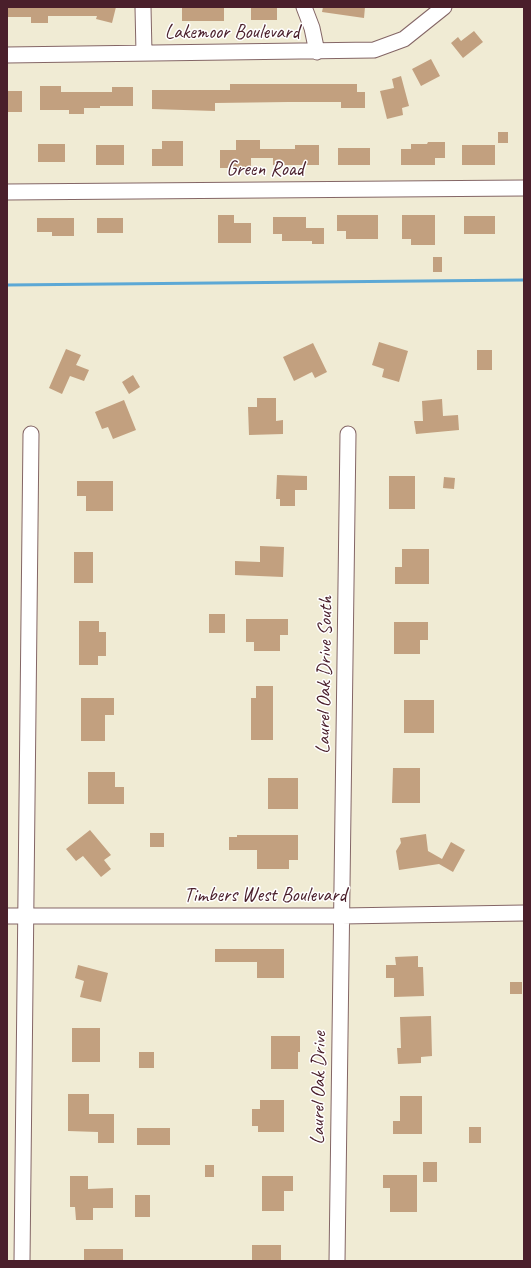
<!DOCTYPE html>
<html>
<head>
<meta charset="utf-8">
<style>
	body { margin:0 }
	#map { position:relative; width:531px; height:1268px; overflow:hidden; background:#f0ebd4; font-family:Caveat,sans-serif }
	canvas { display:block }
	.frame { position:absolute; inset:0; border:8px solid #4a1f2b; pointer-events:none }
</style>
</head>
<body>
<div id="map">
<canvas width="531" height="1268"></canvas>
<div class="frame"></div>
</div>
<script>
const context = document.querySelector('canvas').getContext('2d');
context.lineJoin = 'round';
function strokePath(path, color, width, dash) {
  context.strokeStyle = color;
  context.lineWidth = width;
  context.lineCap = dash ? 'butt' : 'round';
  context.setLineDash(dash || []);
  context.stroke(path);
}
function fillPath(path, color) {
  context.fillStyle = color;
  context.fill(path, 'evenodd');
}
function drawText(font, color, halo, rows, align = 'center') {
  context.font = font + ' Caveat,sans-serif';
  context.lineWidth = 3;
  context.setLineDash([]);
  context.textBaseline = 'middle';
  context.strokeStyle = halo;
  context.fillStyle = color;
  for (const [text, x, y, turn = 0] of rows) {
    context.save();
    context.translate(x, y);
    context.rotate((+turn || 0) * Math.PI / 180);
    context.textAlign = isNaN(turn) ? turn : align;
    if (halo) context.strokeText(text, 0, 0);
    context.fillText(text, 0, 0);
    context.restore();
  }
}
const stream = new Path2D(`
	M7 285 524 280`);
const building = new Path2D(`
	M7 7H116L112 23 96 19 97 16H48V23H31V17H7Z
	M182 7H224V21H182Z
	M251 7H277V20H251Z
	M323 7H365L364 18 322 12Z
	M474 31 483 42 463 58 451 43 458 37 461 41Z
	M431 59 440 76 421 86 412 69Z
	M401 76 409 106 402 108 403 115 387 119 380 91 394 88 392 79Z
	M230 84H357V92H365V108H341V102H288L215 103V111L152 109V90H230Z
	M40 86H61V92H112V87H133V106H100V108H84V114H69V110H40Z
	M7 91H22V112H7Z
	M498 132H508V143H498Z
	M236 140H260V149H295V145H319V165H273V158H251V168H220V150H236Z
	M162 141H183V166H152V149H162Z
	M428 142H445V158H435V165H401V149H411V144H427Z
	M38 144H65V162H38Z
	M96 145H124V165H96Z
	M462 145H495V165H462Z
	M338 148H370V165H338Z
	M218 215H234V223H251V243H218Z
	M337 215H378V239H346V231H337Z
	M402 215H435V245H411V239H402Z
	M464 216H495V234H464Z
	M273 217H306V228H324V244H312V241H282V234H273Z
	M37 218H74V236H52V232H37Z
	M97 218H123V233H97Z
	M433 257H442V272H433Z
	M379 342 408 351 399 382 382 377 384 369 372 365Z
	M313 343 327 372 315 378 312 372 294 381 283 357Z
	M66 349 81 355 76 365 89 370 84 381 70 376 62 394 49 388Z
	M477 350H492V370H477Z
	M133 375 140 387 129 394 122 382Z
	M257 398H276V421L283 420V434L249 435 248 407H257Z
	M442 399 443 416 458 415 459 430 416 434 414 421H423L422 401Z
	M124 400 136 430 113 439 108 427 102 429 95 412Z
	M277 475 307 476V490H295V506H280V499H276Z
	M389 476H415V509H389Z
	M444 477 455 478 454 489 443 488Z
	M77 481H113V511H86V496H77Z
	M260 546 284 547 283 577 235 575V561L260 562Z
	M402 549H429V584H395V567H402Z
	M74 552H93V583H74Z
	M209 614H225V633H209Z
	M246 619H288V635H280V651H254V642H246Z
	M79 621H99V632H106V656H98V665H79Z
	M394 622H428V640H420V654H394Z
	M256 686H273V740H251V698H256Z
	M81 698H114V715H105V741H81Z
	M404 700H434V733H404Z
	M393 768H420V803H392Z
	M88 772H115V787H124V804H88Z
	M268 778H298V809H268Z
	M90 830 111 855 104 860 111 869 101 877 83 856 76 861 66 849Z
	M150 833H164V847H150Z
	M426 834 428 851 442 859 451 842 465 850 453 872 439 864 399 870 396 851 401 843 400 838Z
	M237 835H298V860H289V869H257V850H229V837H237Z
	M215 949H284V978H257V962H215Z
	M418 956V967H423L424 996 394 997V978H386V965H396L395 957Z
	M78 965 108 973 101 1002 80 997 84 981 75 978Z
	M510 982H522V994H510Z
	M431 1016 432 1056 421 1057V1063L398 1064 397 1048H401L400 1017Z
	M72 1028H100V1062H72Z
	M271 1036H300V1052H298V1069H271Z
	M139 1052H154V1068H139Z
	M68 1094H89V1114H114V1143H98V1132L68 1131Z
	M400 1096H422V1134H393V1121H400Z
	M260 1100H284V1132H258V1126H252V1109H260Z
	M469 1127H481V1143H469Z
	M137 1128H170V1145H137Z
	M423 1162H437V1182H423Z
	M205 1165H214V1177H205Z
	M383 1175H417V1212H390V1188H383Z
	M70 1176H88V1189L113 1188V1208H93V1220H76L75 1207H70Z
	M262 1176H293V1191H284V1211H262Z
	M135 1195H150V1217H135Z
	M252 1245H281V1261H252Z
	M84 1249H123V1261H84Z`);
const minor = new Path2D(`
	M143 7 144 53
	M304 7 312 28 317 52
	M7 55 374 50 404 39 444 7
	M7 192 524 188
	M7 916H342L524 913
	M22 1261 31 434
	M337 1261 348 434`);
const streetNames = [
	["Lakemoor Boulevard",232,33],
	["Green Road",265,170],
	["Laurel Oak Drive South",325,675,-89],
	["Timbers West Boulevard",265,896],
	["Laurel Oak Drive",319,1088,-89]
];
strokePath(stream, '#5ca8d5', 3);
fillPath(building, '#c2a07f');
strokePath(minor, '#846666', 17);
strokePath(minor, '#fff', 15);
drawText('20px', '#4a1f2b', '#fff', streetNames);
</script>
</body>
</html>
